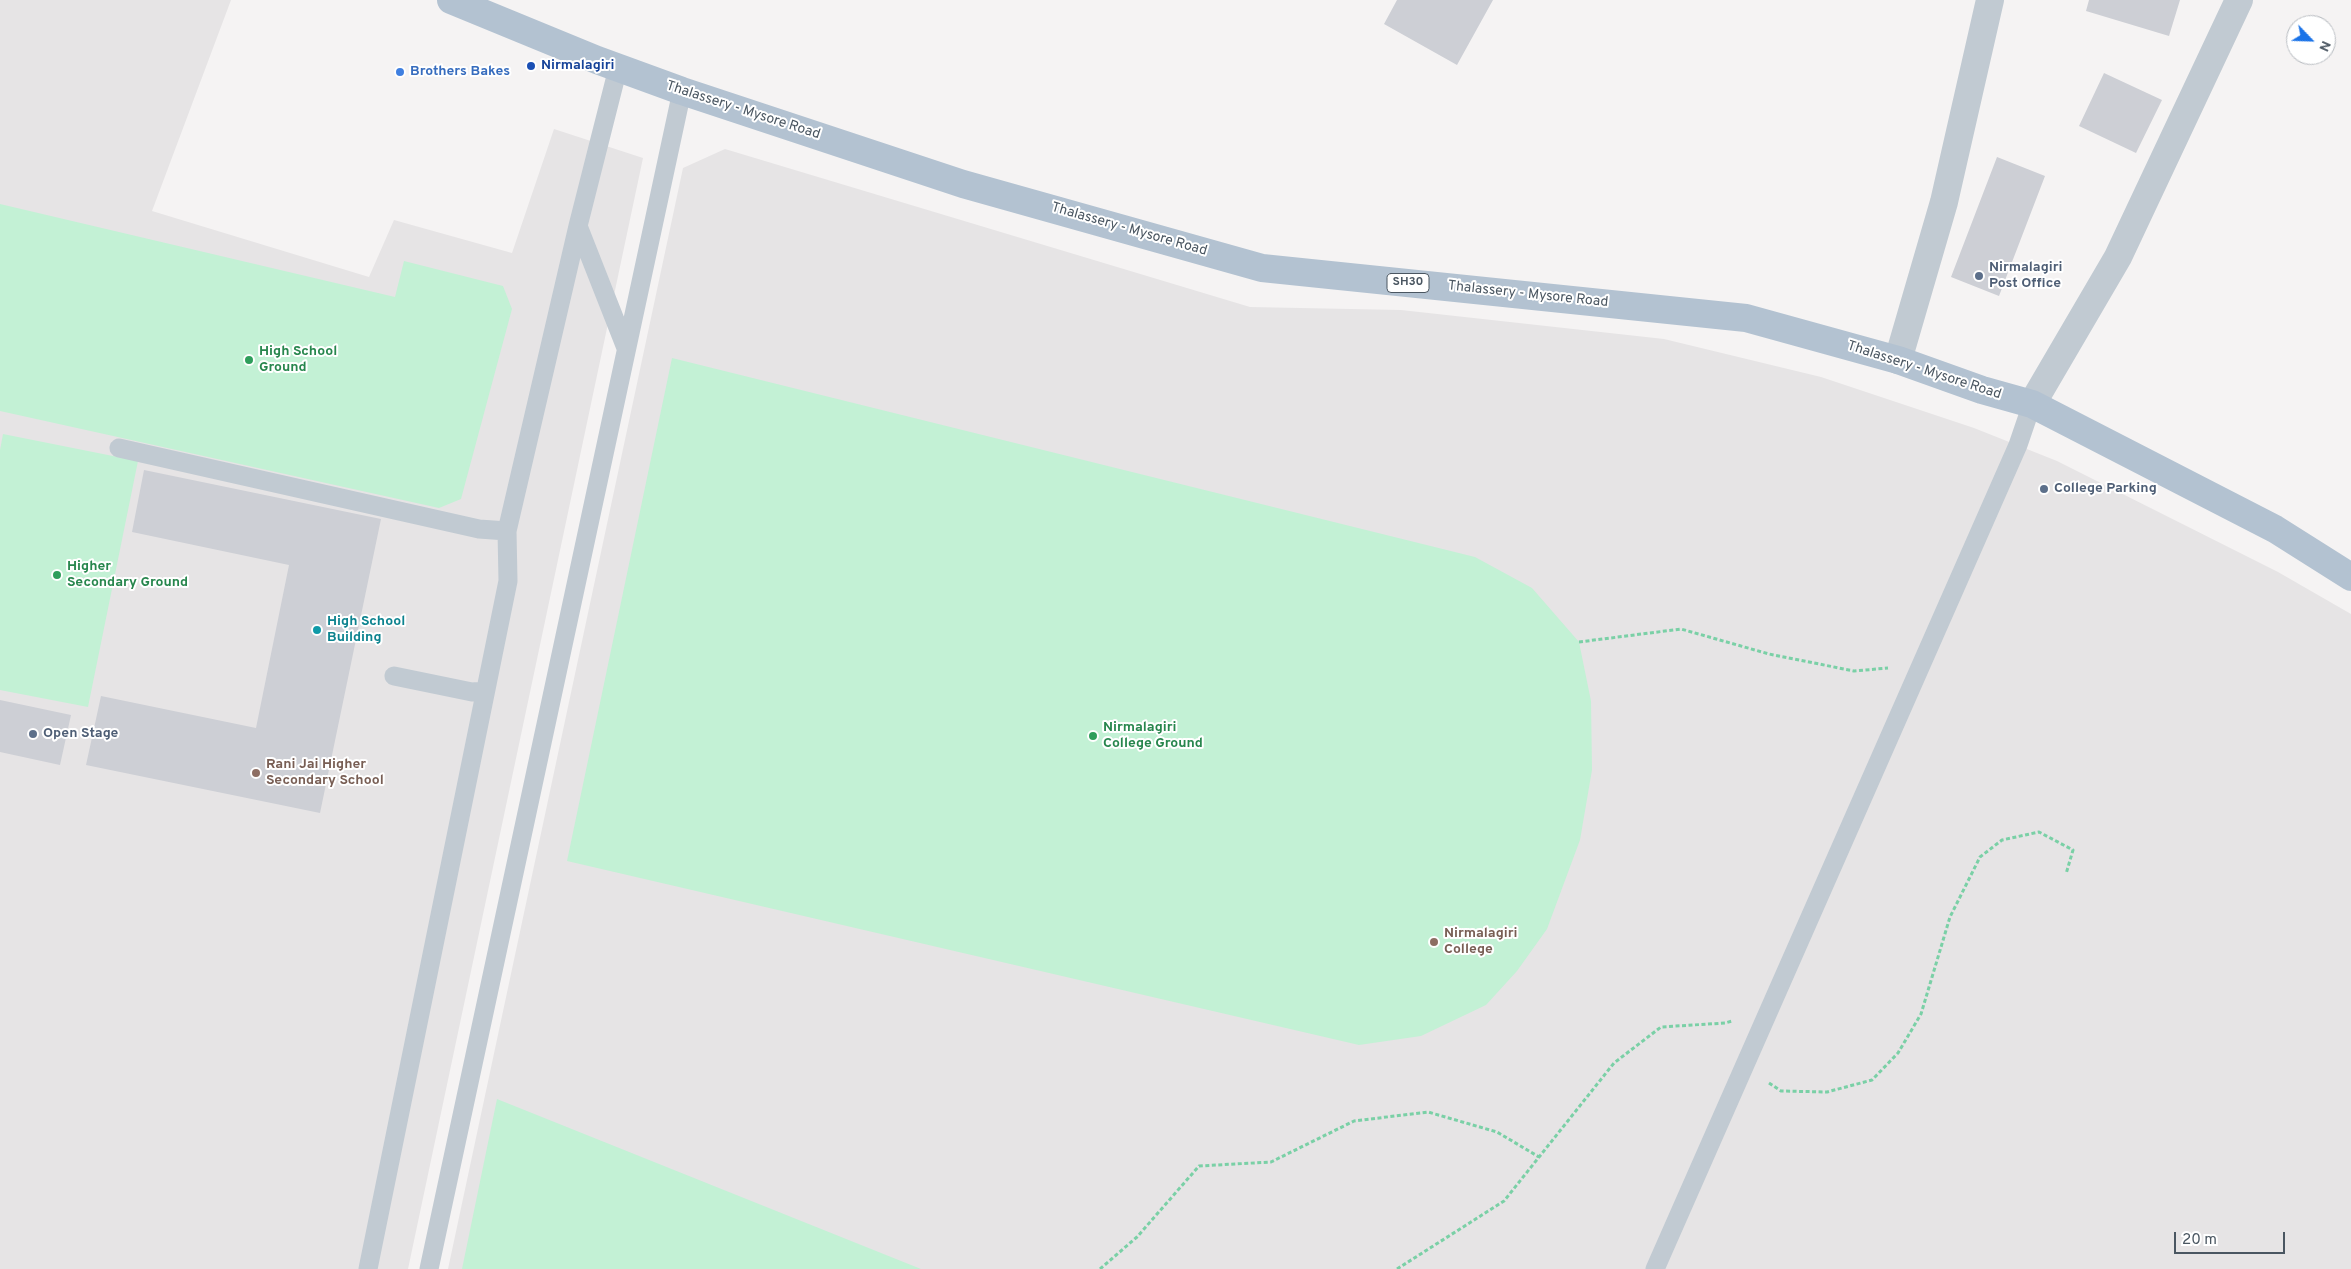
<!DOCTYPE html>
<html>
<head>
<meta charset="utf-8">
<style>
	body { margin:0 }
	#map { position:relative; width:2351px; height:1269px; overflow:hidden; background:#f5f3f3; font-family:Overpass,sans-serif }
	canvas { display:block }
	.north { position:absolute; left:2286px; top:15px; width:50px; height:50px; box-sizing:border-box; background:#fff; border:1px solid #b7bbc0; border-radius:50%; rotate:114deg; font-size:14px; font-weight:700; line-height:20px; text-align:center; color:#4a5661 }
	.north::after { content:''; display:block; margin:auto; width:18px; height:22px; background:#1a73e8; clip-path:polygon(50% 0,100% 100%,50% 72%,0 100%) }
	.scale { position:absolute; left:2174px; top:1232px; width:111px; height:22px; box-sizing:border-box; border:2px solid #4a5661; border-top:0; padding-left:6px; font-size:15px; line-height:18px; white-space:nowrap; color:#4a5661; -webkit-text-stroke:4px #fff; paint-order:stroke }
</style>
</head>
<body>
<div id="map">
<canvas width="2351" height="1269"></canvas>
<div class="north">N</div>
<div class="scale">20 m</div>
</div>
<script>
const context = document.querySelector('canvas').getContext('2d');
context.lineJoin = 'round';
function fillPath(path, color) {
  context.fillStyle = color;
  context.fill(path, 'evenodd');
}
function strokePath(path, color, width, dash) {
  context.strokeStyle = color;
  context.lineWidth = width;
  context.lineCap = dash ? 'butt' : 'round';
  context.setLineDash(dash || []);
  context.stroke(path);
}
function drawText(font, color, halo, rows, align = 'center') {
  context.font = font + ' Overpass,sans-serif';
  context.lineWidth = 4;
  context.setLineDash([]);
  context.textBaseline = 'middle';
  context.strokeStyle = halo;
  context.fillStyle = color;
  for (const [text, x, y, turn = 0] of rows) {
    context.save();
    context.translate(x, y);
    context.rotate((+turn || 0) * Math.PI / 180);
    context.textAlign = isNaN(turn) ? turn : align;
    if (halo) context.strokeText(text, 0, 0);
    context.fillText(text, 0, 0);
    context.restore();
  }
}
const education = new Path2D(`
	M0 0H231L152 211 369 277 394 220 512 253 554 129 643 158 408 1269H0Z
	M725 149 1250 307 1401 310 1664 339 1821 377 1974 428 2057 461 2278 572 2351 614V1269H448L683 168Z`);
const green = new Path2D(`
	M0 204 395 297 404 261 503 286 512 309 461 499 439 508 0 411Z
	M672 358 1475 557 1532 588 1579 642 1591 701 1592 770 1580 840 1547 929 1517 971 1486 1005 1421 1036 1359 1045 567 861Z
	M3 434 138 461 88 707 0 690V450Z
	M497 1099 921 1269H462Z`);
const building = new Path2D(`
	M1397 0H1493L1457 65 1384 24Z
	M2089 0H2180L2169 36 2086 11Z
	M2104 73 2162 100 2136 153 2079 126Z
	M1997 157 2045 176 1999 296 1951 277Z
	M144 470 381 519 320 813 86 765 101 696 256 728 289 565 132 532Z
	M0 700 71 715 60 765 0 752Z`);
const path = new Path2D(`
	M1579 642 1681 629 1769 654 1854 671 1888 668
	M1769 1083 1781 1091 1827 1092 1872 1080 1898 1053 1921 1014 1950 917 1980 857 2002 840 2039 832 2073 850 2066 874
	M1100 1269 1137 1237 1199 1166 1271 1162 1354 1121 1428 1112 1497 1132 1539 1157
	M1397 1269 1504 1201 1614 1063 1661 1027 1725 1023 1732 1021`);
const lane = new Path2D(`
	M578 226 626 348
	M119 448 479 529 507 531
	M394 676 472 692 485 691
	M368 1269 508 581 507 531 578 226 618 68
	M429 1269 682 91
	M1655 1269 2018 445 2032 404`);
const street = new Path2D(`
	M1898 360 1944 202 1990 0
	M2032 404 2118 257 2239 0`);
const primary = new Path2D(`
	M451 0 597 60 682 91 963 184 1262 268 1746 318 1898 360 1982 390 2032 404 2275 529 2351 577`);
const markers = [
	[531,66,5,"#1a4fb4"],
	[400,72,5,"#3f7fe0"],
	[1979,276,5,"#5c6f8a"],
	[249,360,5,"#2e9e5b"],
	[2044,489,5,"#5c6f8a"],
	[57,575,5,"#2e9e5b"],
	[317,630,5,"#0f9aa8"],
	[33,734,5,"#5c6f8a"],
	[1093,736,5,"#2e9e5b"],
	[256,773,5,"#8d6e63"],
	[1434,942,5,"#8d6e63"]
];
const shields = [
	[1408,283,42]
];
const shieldNames = [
	["SH30",1408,283]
];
const transitNames = [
	["Nirmalagiri",541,66]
];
const shopNames = [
	["Brothers Bakes",410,72]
];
const streetNames = [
	["Thalassery - Mysore Road",743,111,18],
	["Thalassery - Mysore Road",1129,230,16],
	["Thalassery - Mysore Road",1528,295,6],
	["Thalassery - Mysore Road",1924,371,18]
];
const serviceNames = [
	["Nirmalagiri",1989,268],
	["Post Office",1989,284],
	["College Parking",2054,489],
	["Open Stage",43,734]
];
const leisureNames = [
	["High School",259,352],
	["Ground",259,368],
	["Higher",67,567],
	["Secondary Ground",67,583],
	["Nirmalagiri",1103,728],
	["College Ground",1103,744]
];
const cultureNames = [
	["High School",327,622],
	["Building",327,638]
];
const educationNames = [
	["Rani Jai Higher",266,765],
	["Secondary School",266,781],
	["Nirmalagiri",1444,934],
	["College",1444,950]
];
fillPath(education, '#e6e4e5');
fillPath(green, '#c3f1d5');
fillPath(building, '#cdcfd5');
strokePath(path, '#7ad0a6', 3, [4, 2.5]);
strokePath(lane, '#c1cad2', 19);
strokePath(street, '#c1cad2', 28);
strokePath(primary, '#b3c2d1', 28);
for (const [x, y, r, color] of markers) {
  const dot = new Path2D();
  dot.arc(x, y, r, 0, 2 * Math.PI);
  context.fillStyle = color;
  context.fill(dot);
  strokePath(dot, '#fff', 2);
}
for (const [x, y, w] of shields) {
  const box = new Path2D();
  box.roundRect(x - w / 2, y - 9.5, w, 19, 4);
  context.fillStyle = '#fff';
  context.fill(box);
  strokePath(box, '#4a5661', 1);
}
drawText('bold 12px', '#4a5661', null, shieldNames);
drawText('bold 14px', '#164399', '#fff', transitNames, 'left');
drawText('bold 14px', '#366cbe', '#fff', shopNames, 'left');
drawText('14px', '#4a5661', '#fff', streetNames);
drawText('bold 14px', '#4e5e75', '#fff', serviceNames, 'left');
drawText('bold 14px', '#27864d', '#fff', leisureNames, 'left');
drawText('bold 14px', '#0d838f', '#fff', cultureNames, 'left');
drawText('bold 14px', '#785e54', '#fff', educationNames, 'left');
</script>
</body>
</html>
